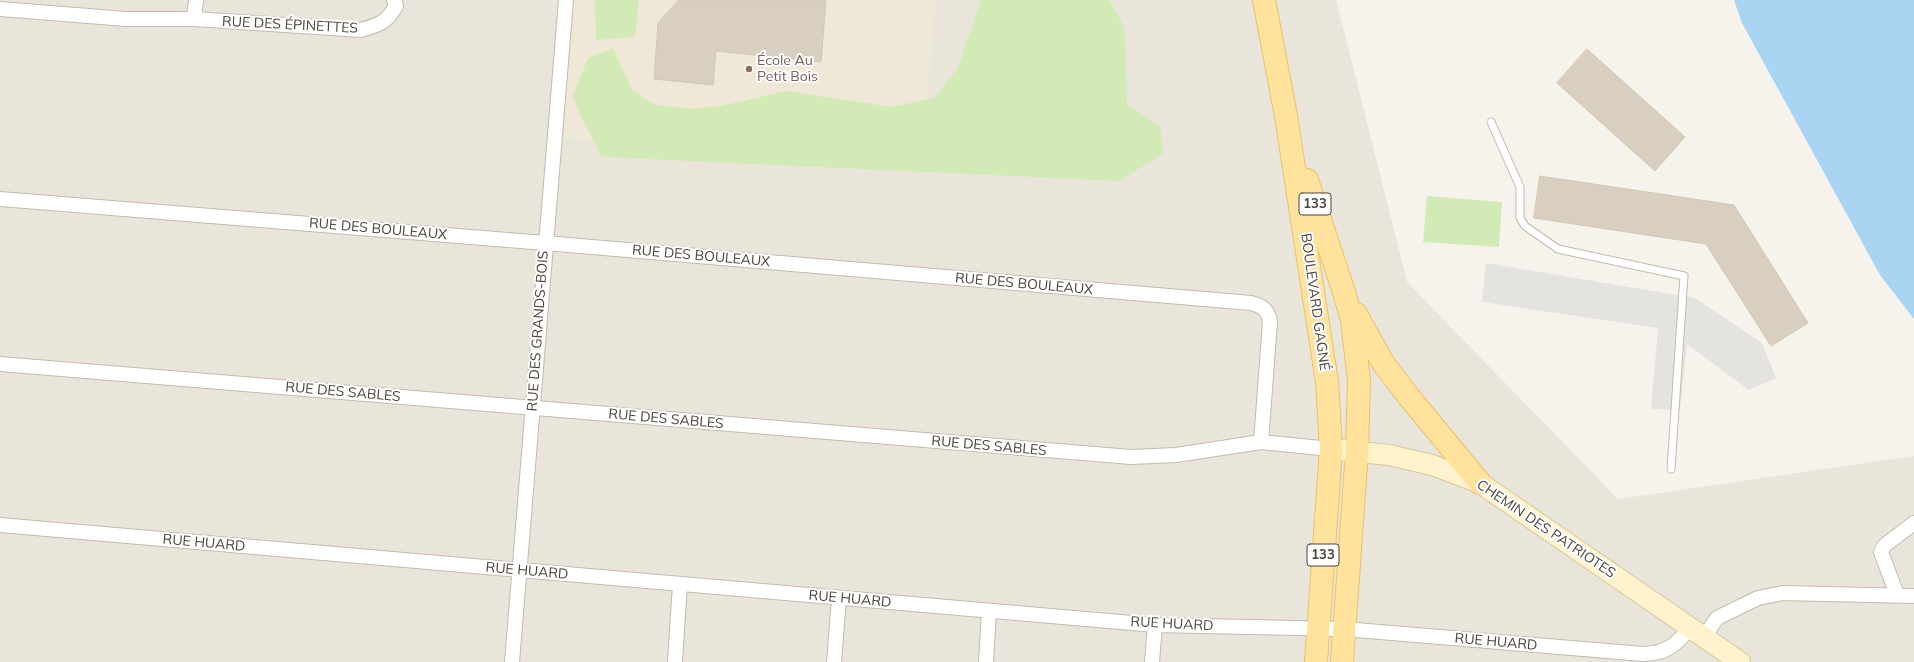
<!DOCTYPE html>
<html>
<head>
<meta charset="utf-8">
<style>
	body { margin:0 }
	canvas { display:block; background:#f6f3ec }
</style>
</head>
<body>
<canvas width="1914" height="662"></canvas>
<script>
const context = document.querySelector('canvas').getContext('2d');
context.lineJoin = 'round';
function fillPath(path, color) {
  context.fillStyle = color;
  context.fill(path, 'evenodd');
}
function strokePath(path, color, width, dash) {
  context.strokeStyle = color;
  context.lineWidth = width;
  context.lineCap = dash ? 'butt' : 'round';
  context.setLineDash(dash || []);
  context.stroke(path);
}
function drawText(font, color, halo, rows, align = 'center') {
  context.font = font + ' Mulish,sans-serif';
  context.lineWidth = 4;
  context.setLineDash([]);
  context.textBaseline = 'middle';
  context.strokeStyle = halo;
  context.fillStyle = color;
  for (const [text, x, y, turn = 0] of rows) {
    context.save();
    context.translate(x, y);
    context.rotate((+turn || 0) * Math.PI / 180);
    context.textAlign = isNaN(turn) ? turn : align;
    if (halo) context.strokeText(text, 0, 0);
    context.fillText(text, 0, 0);
    context.restore();
  }
}
const residential = new Path2D(`
	M0 0H1336L1407 282 1618 499 1914 456V662H0Z`);
const education = new Path2D(`
	M572 0H936L921 171 564 138Z`);
const green = new Path2D(`
	M595 0H639L635 37 596 40Z
	M981 0H1109L1125 28 1127 104 1160 127 1163 153 1120 181 602 157 580 114 573 96 588 58 613 48 632 90 653 104 688 109 720 106 787 91 892 107 934 98 958 68Z
	M1427 196 1502 202 1499 247 1423 242Z`);
const parking = new Path2D(`
	M1486 263 1695 298 1762 343 1776 378 1749 390 1687 344 1680 410 1651 409 1658 328 1482 302Z`);
const water = new Path2D(`
	M1734 0H1914V319L1880 275 1742 23Z`);
const building = new Path2D(`
	M679 0H826L821 62 716 51 713 85 654 79 658 23Z
	M1587 49 1685 137 1655 171 1557 83Z
	M1540 176 1734 205 1808 323 1771 346 1706 244 1534 218Z`);
const lane = new Path2D(`
	M1491 122 1520 187V218L1525 226 1558 249 1684 276 1671 469`);
const street = new Path2D(`
	M0 9 126 19H194L361 30C379 25 387 22 396 6L394 0
	M194 19 196 0
	M0 199 545 243 1251 303C1263 306 1268 310 1270 322L1261 442
	M0 364 1131 457 1176 455 1261 442 1331 449
	M0 525 1155 625 1344 629 1643 654C1667 653 1675 646 1690 628
	M1897 595 1881 552 1884 546 1914 523
	M1704 637 1717 618 1758 598 1783 593 1914 596
	M512 662 566 0
	M675 662 680 584
	M834 662 839 598
	M986 662 989 611
	M1152 662 1155 625`);
const secondary = new Path2D(`
	M1331 449 1389 455 1432 465 1480 483 1740 662`);
const primary = new Path2D(`
	M1264 0 1286 116 1327 382 1331 449 1316 662
	M1307 180 1344 292 1352 320 1359 381 1357 451 1342 662
	M1356 314 1383 363 1409 397 1480 483`);
const markers = [
	[749,69,4,"#8d6e63"]
];
const shields = [
	[1315,204,32],
	[1323,555,32]
];
const shieldNames = [
	["133",1315,204],
	["133",1323,555]
];
const streetNames = [
	["RUE DES ÉPINETTES",290,25,3],
	["RUE DES BOULEAUX",378,229,5],
	["RUE DES BOULEAUX",701,256,5],
	["RUE DES BOULEAUX",1024,284,5],
	["BOULEVARD GAGNÉ",1315,302,82],
	["RUE DES GRANDS-BOIS",538,331,-86],
	["RUE DES SABLES",343,392,5],
	["RUE DES SABLES",666,419,5],
	["RUE DES SABLES",989,446,5],
	["CHEMIN DES PATRIOTES",1546,529,34],
	["RUE HUARD",204,543,5],
	["RUE HUARD",527,571,5],
	["RUE HUARD",850,599,5],
	["RUE HUARD",1172,624,3],
	["RUE HUARD",1496,642,5]
];
const educationNames = [
	["École Au",757,61],
	["Petit Bois",757,77]
];
fillPath(residential, '#eae5da');
fillPath(education, '#efe8d6');
fillPath(green, '#d2eab5');
fillPath(parking, '#e5e3e0');
fillPath(water, '#a9d4f2');
fillPath(building, '#d8cfc1');
strokePath(building, '#d3c7b4', 1);
strokePath(lane, '#c2bbae', 9);
strokePath(street, '#c2bbae', 16);
strokePath(secondary, '#d6c79b', 22);
strokePath(primary, '#e6c16a', 24);
strokePath(lane, '#fff', 7);
strokePath(street, '#fff', 14);
strokePath(secondary, '#fff3cd', 20);
strokePath(primary, '#ffe39c', 22);
for (const [x, y, r, color] of markers) {
  const dot = new Path2D();
  dot.arc(x, y, r, 0, 2 * Math.PI);
  context.fillStyle = color;
  context.fill(dot);
  strokePath(dot, '#fff', 1.5);
}
for (const [x, y, w] of shields) {
  const box = new Path2D();
  box.roundRect(x - w / 2, y - 11, w, 22, 3);
  context.fillStyle = '#fff';
  context.fill(box);
  strokePath(box, '#4b4439', 1);
}
drawText('bold 13px', '#4b4439', null, shieldNames);
drawText('14px', '#4b4439', '#fff', streetNames);
drawText('14px', '#785e54', '#fff', educationNames, 'left');
</script>
</body>
</html>
